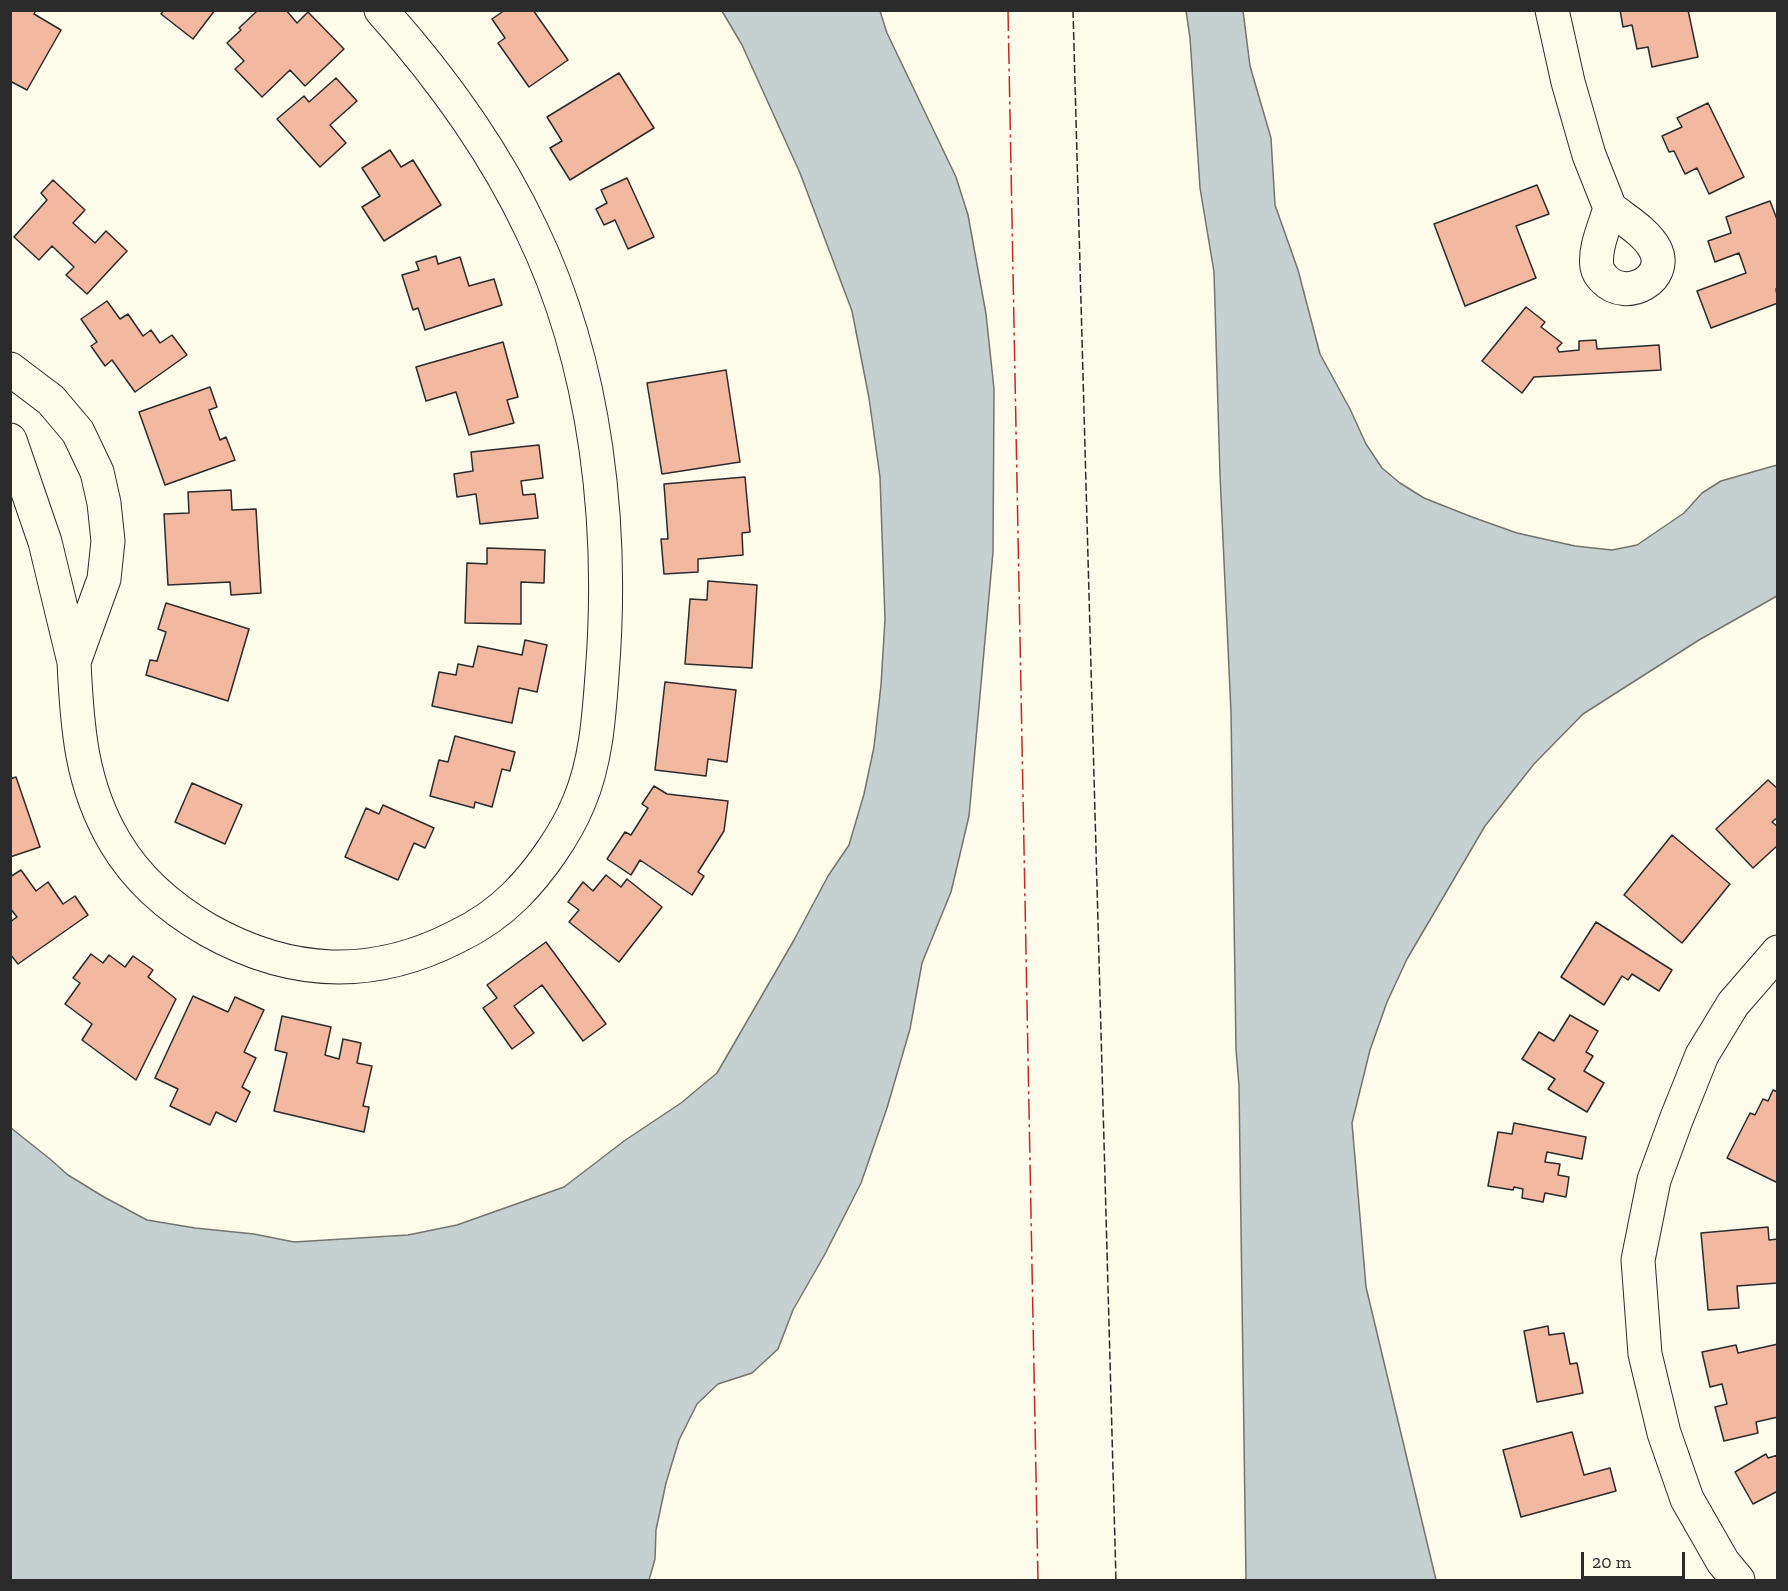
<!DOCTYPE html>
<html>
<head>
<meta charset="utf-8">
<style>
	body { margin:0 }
	#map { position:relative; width:1788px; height:1591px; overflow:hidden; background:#fdfbea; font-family:"Zilla Slab",serif }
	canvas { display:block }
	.frame { position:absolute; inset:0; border:12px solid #2b2b2b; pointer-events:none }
	.scale { position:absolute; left:1581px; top:1552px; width:104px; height:27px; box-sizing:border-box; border:3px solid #2b2b2b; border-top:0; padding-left:8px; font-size:18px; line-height:21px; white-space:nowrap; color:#2b2b2b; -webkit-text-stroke:4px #fdfbea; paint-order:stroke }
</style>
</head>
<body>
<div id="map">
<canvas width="1788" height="1591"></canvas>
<div class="frame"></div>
<div class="scale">20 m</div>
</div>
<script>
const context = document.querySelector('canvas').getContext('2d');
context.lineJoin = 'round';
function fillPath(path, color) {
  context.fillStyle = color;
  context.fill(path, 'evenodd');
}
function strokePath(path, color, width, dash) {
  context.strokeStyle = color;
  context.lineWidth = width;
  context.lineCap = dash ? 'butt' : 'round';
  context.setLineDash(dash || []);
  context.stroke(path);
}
const water = new Path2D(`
	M722 11H880L887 33 956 177 968 215 986 314 994 389 993 552 969 816 951 892 922 963 910 1029 887 1108 861 1183 825 1254 793 1310 778 1349 752 1373 718 1384 697 1404 679 1440 666 1483 656 1530 655 1559 649 1580H11V1128L50 1159 68 1175 104 1197 147 1220 195 1228 254 1234 294 1242 408 1235 457 1225 564 1187 624 1141 681 1103 717 1073 794 940 828 876 849 845 864 794 874 747 881 685 885 619 880 477 869 398 852 311 800 173 742 45Z
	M1186 11H1243L1250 66 1271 138 1275 205 1298 270 1320 354 1350 409 1366 444 1382 468 1400 483 1424 498 1472 517 1517 533 1575 546 1612 550 1637 545 1684 513 1702 493 1721 481 1777 465V596L1699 640 1583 714 1534 764 1485 826 1407 959 1387 1002 1370 1050 1352 1123 1366 1287 1436 1580H1246L1239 1086 1236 1049 1231 712 1220 475 1214 272 1200 188 1190 38Z`);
const building = new Path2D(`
	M10 10H36L34 14 61 30 27 90 10 81Z
	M164 10H215L193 39 161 14Z
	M255 10H286L297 23 308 12 344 49 305 86 290 70 262 97 235 69 244 61 227 43 241 30 239 28 256 12Z
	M505 10H533L568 60 529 87 498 43 505 38 492 19Z
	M1620 10H1688L1698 57 1652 67 1648 47 1637 49 1632 25 1623 27Z
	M619 73 654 128 570 180 550 148 562 141 547 117Z
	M336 78 357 101 330 125 346 143 320 167 277 119 304 96 309 102Z
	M1708 103 1744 177 1709 194 1697 168 1685 174 1674 151 1669 152 1662 136 1682 127 1677 118Z
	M390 150 401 167 413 160 441 205 384 241 362 207 380 196 362 168Z
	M627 178 654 237 628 249 615 220 604 225 596 209 607 203 601 190Z
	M53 180 85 210 73 223 95 243 106 231 127 251 87 294 66 275 74 267 52 246 39 260 14 237 47 200 41 193Z
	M1537 185 1549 214 1516 226 1536 278 1465 306 1434 224Z
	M1770 201 1778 222V288L1776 289 1778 303 1711 328 1697 291 1746 273 1739 253 1715 262 1708 241 1731 233 1726 217Z
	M436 256 438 264 460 257 469 286 494 279 502 305 425 330 418 308 413 310 402 275 419 270 416 262Z
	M107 301 120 319 128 314 143 336 151 330 160 343 172 335 187 355 135 392 112 360 105 366 91 346 97 342 81 319Z
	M1526 307 1545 322 1541 327 1562 343 1557 348 1559 352 1579 350V341L1596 340 1597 349 1659 345 1661 370 1534 377 1522 393 1482 361Z
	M503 342 518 397 507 400 514 423 469 435 456 392 426 401 416 367Z
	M726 370 740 462 662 474 647 383Z
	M210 387 217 407 209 410 220 440 226 437 235 460 165 485 139 412Z
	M539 445 543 478 521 481 523 495 535 494 538 518 480 524 476 494 457 497 454 474 473 471 471 452Z
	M745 477 750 532 742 533 743 555 698 559V572L664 574 661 539H668L664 484Z
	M231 490 232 510 256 509 261 593 231 595 230 582 168 585 164 514 189 513 188 492Z
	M487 548 545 550 544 583 521 582V624L465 623 467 563 487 564Z
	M708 581 757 585 752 668 685 664 690 599 707 600Z
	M166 603 249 629 228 701 146 675 150 660 157 661 166 632 158 629Z
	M525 640 547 645 537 692 519 688 512 723 432 706 439 672 456 675 458 664 473 667 478 646 522 655Z
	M665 682 736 690 727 762 708 759 706 776 655 770Z
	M455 736 515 752 510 771 502 769 492 807 475 802 474 808 430 796 439 760 448 762Z
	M16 777 40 847 10 857V779Z
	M1768 780 1778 789V817L1772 822 1778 827V845L1753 868 1716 829Z
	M192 783 242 805 225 844 175 822Z
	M654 786 667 794 728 801 724 831 698 872 704 876 692 895 640 860 631 875 607 859 625 832 631 835 648 808 642 804Z
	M383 805 434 828 425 848 414 843 398 880 345 857 366 808 379 814Z
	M1672 835 1730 884 1682 943 1624 895Z
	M21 870 36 891 48 882 63 904 75 896 88 915 18 964 10 954V922L17 917 10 908V877Z
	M606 875 621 887 627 879 662 907 619 962 569 922 579 910 568 902 583 882 593 891Z
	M1596 922 1672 970 1659 991 1632 974 1628 980 1622 976 1604 1005 1561 977Z
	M546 942 606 1024 583 1041 542 985 514 1006 534 1033 512 1049 483 1008 497 998 487 985Z
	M91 954 103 963 109 955 125 967 133 956 153 970 148 977 176 999 136 1080 82 1040 92 1024 65 1004 80 983 73 978Z
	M193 996 228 1012 235 997 264 1010 244 1052 256 1058 242 1087 250 1092 236 1122 216 1112 210 1125 170 1106 178 1089 155 1078Z
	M1570 1015 1598 1031 1586 1052 1593 1056 1584 1071 1604 1083 1587 1112 1548 1089 1555 1079 1522 1059 1539 1032 1554 1041Z
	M282 1016 331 1027 325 1055 339 1059 343 1039 361 1043 357 1063 372 1066 363 1106 369 1107 364 1132 274 1111 287 1053 275 1050Z
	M1773 1090 1778 1092V1183L1727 1158 1750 1113 1755 1115 1763 1099 1768 1101Z
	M1514 1123 1586 1137 1582 1159 1547 1152 1545 1162 1560 1164 1558 1175 1569 1177 1566 1197 1545 1193 1543 1202 1522 1198 1523 1189 1514 1187 1513 1190 1488 1186 1498 1132 1512 1134Z
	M1768 1227 1769 1240 1778 1239V1283L1737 1286 1739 1308 1708 1310 1701 1233Z
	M1548 1326 1549 1335 1564 1333 1570 1364 1577 1363 1583 1393 1537 1402 1524 1331Z
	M1778 1344V1417L1756 1422 1758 1433 1724 1441 1715 1407 1727 1404 1722 1384 1710 1387 1702 1352 1736 1345 1738 1353Z
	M1572 1432 1584 1475 1610 1468 1616 1491 1521 1517 1503 1450Z
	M1766 1454 1768 1458 1778 1455V1491L1753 1504 1735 1472Z`);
const minor = new Path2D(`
	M1552 10 1568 82 1589 155 1610 208
	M1610 208C1625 220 1646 232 1655 249 1670 278 1627 303 1604 279 1601 276 1598 272 1597 267 1594 248 1605 226 1610 208Z
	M10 369 51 400 78 432 97 472 104 503 108 541 104 579 74 662 45 542 10 440
	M74 662C77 727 81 785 115 842 138 881 170 908 208 930 290 976 372 980 456 937 477 927 499 912 516 895 540 871 566 834 579 802 596 762 599 717 602 675 614 527 597 366 532 231 494 150 441 77 381 10
	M1738 1580 1723 1562 1687 1499 1664 1433 1645 1354 1638 1260 1654 1180 1676 1120 1702 1055 1733 1004 1778 952`);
const fence = new Path2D(`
	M1073 10 1116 1580`);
const power = new Path2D(`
	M1008 10 1038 1580`);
fillPath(water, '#c7d0d0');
strokePath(water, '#74746e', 1.5);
fillPath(building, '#f2b8a0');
strokePath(building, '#2b2b2b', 1.5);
strokePath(minor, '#2b2b2b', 35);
strokePath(minor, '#fdfbea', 33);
strokePath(fence, '#2b2b2b', 1.5, [8, 3]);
strokePath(power, '#c62828', 1.5, [21, 4.5, 3, 4.5]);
</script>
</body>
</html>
